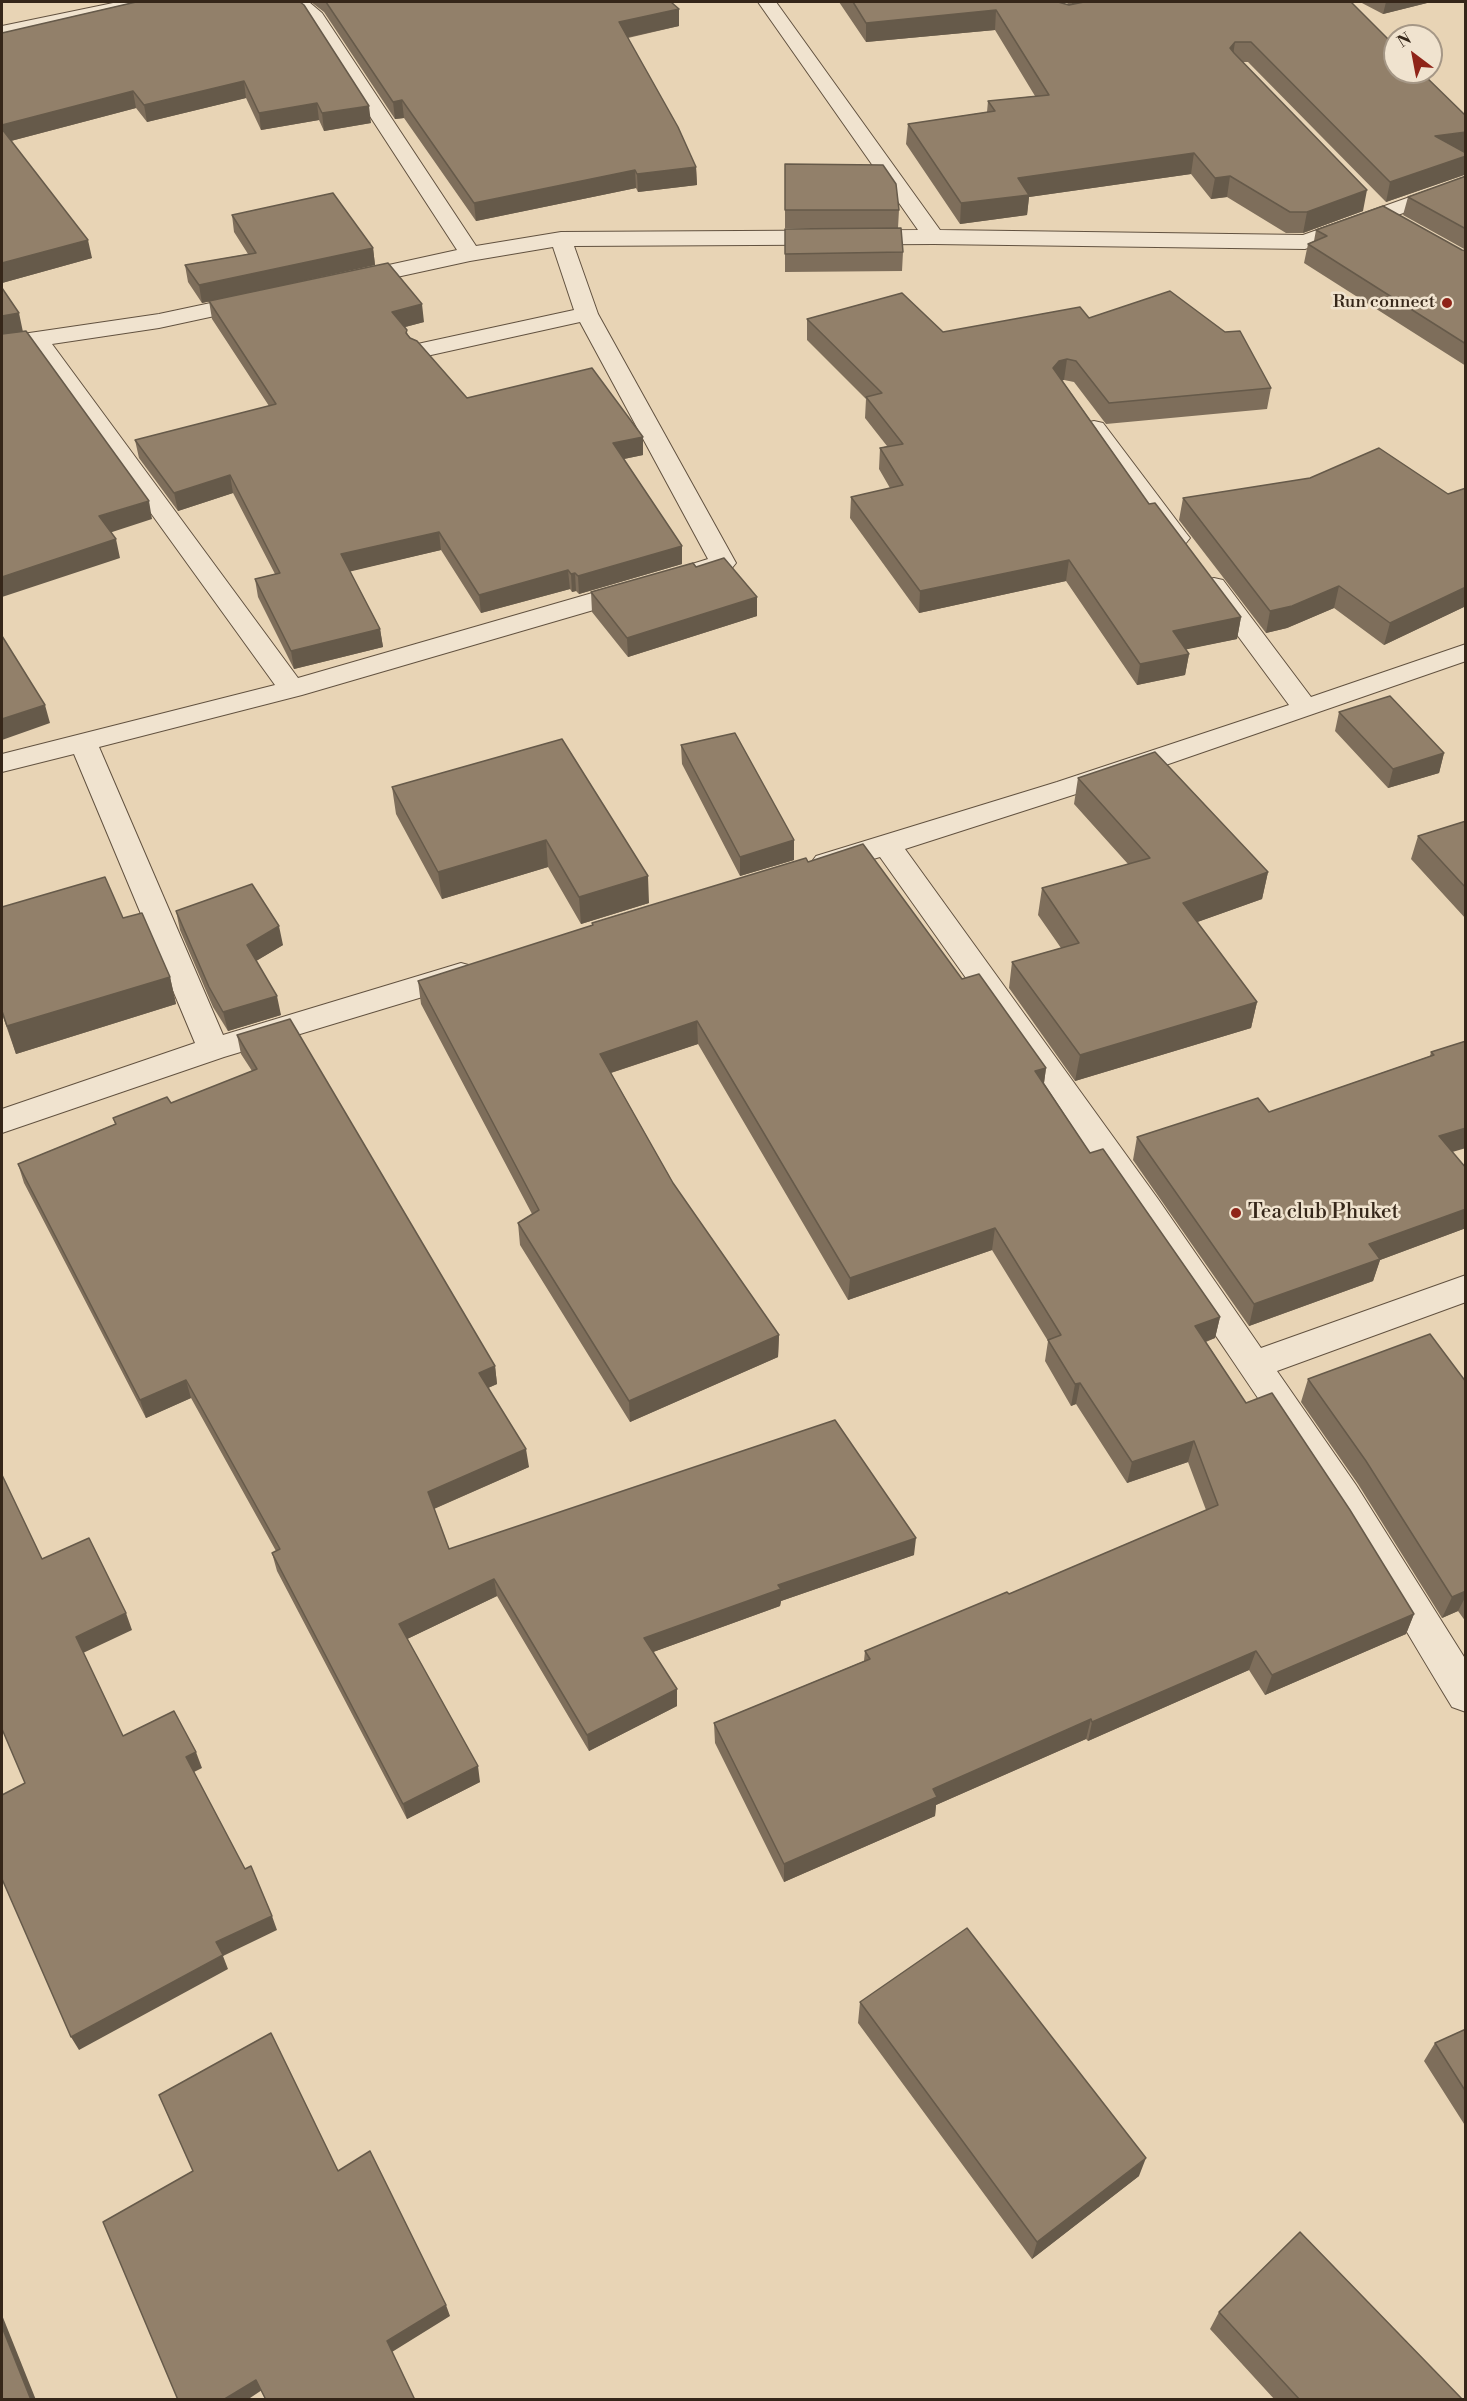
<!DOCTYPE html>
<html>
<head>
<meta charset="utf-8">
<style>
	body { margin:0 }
	#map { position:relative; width:1467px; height:2401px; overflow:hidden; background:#e8d4b5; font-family:"Libre Bodoni",serif }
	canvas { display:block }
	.frame { position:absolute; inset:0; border:3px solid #352619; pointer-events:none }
	.north { position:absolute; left:1383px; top:24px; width:60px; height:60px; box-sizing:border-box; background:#f0e3cf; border:2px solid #a59786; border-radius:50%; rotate:328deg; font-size:16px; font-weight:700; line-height:24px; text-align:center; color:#352619 }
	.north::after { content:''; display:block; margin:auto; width:21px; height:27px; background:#8f2418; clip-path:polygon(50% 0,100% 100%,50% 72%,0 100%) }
</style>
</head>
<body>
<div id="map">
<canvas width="1467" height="2401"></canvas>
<div class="frame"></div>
<div class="north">N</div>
</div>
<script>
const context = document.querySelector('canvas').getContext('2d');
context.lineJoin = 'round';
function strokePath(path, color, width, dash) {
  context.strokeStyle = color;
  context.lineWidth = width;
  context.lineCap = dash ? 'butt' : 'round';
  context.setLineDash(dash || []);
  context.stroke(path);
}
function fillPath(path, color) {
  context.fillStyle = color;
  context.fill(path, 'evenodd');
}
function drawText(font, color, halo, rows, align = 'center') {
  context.font = font + ' "Libre Bodoni",serif';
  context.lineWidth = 5;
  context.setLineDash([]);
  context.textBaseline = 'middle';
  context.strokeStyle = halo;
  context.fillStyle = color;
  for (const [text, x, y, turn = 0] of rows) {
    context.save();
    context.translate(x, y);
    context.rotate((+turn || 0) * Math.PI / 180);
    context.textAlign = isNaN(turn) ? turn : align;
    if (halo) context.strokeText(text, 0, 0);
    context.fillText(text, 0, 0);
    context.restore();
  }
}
const minor = new Path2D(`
	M118 2H153L150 6 143 8 2 38V26Z
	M289 2H309L322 13 476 246 561 232 918 230 758 2H776L940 230 1303 235 1466 177V190L1305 249 934 244 574 246 598 314 736 563 732 568 685 582 676 579 672 574 676 569 708 559 580 322 422 357 414 355 410 350 414 345 422 343 574 310 553 247 470 261 351 287 343 285 340 280 343 275 457 250 308 21Z
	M253 294 261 296 264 301 261 306 159 328 52 344 298 678 627 583 636 581 645 583 649 589 645 595 302 695 99 747 223 1035 461 963 472 966 476 974 472 982 224 1057 2 1133V1109L195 1043 74 754 2 772V754L275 685 31 347 2 351V337L159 314Z
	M1094 421 1103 423 1186 533 1190 538 1186 543 1177 546 1168 543 1082 428 1085 423Z
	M1214 578 1223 580 1311 697 1466 644V661L1157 768 905 849 1158 1199 1261 1348 1466 1275V1302L1277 1371 1356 1485 1466 1660V1712L1452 1707C1411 1640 1372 1571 1329 1505 1185 1285 1032 1071 880 857L826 873 816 870 811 863 816 856 1057 782 1289 705 1201 586 1205 580Z`);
const wall = new Path2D(`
	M135 2 371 123 324 131 319 120 261 130 246 98 147 122 136 108 11 141 92 258 2 283V33Z
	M311 2H671L679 26 628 38 696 167 697 185 638 192 636 188 476 221 404 118 395 119 324 12Z
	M839 2H1058L1069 5 1066 2H1351L1464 152 1466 153V169L1464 175 1386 202 1248 62H1242L1363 211 1303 233H1286L1227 197 1211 199 1191 174 1029 197 1027 215 960 224 906 144 908 124 987 112 988 101 1035 96 995 30 866 42Z
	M1360 2H1431L1383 14Z
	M785 164 899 210 898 228H785Z
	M1466 176V250L1403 215 1408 197Z
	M232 215 373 248 375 265 202 303 188 282 185 265 248 254 234 232Z
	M785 229 903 252 902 271 785 272Z
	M1316 230 1466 251V366L1304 263 1308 244 1314 241Z
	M209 301 424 322 405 327 408 335 467 398 643 437V455L624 459 682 546V564L579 594 576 591 572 592 570 589 481 613 441 550 350 571 380 629 383 647 294 669 258 597 255 579 275 574 233 493 178 511 139 458 135 440 269 406 212 319Z
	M1089 318 1271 388 1267 409 1106 424 1074 382 1064 380H1062L1149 504 1241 617 1237 639 1186 649 1189 654 1185 675 1137 685 1066 581 919 613 850 518 851 497 890 488 879 469 880 448 887 446 865 418 866 399 807 340V319L943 332Z
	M1466 488V606L1384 645 1334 608 1287 628 1266 633 1179 520 1183 498 1448 494Z
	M696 567 757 616 628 657 592 612 591 592Z
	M1339 712 1444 753 1439 773 1388 788 1335 731Z
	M562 739 649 903 581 924 548 867 442 899 396 814 392 787Z
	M681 745 794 840V860L740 876 682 764Z
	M1078 778 1268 872 1262 899 1197 922 1257 1002 1251 1028 1075 1081 1009 988 1012 962 1061 948 1038 915 1042 888 1128 864 1074 804Z
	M1466 821V919L1411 859 1418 836Z
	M808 862 962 979 1046 1068 1044 1083 1090 1153 1220 1317 1215 1338 1206 1342 1246 1403 1414 1614 1406 1634 1265 1695 1249 1670 1088 1741 1086 1739 936 1805 935 1816 784 1882 715 1743 714 1723 864 1661 865 1651 1009 1594 1206 1510 1188 1462 1127 1483 1076 1404 1071 1406 1045 1361 1048 1341 992 1250 848 1300 698 1044 611 1073 673 1183 779 1335 778 1357 630 1422 520 1245 518 1223 532 1214 421 1004 418 981 592 926V923Z
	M2 907 170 977 176 1004 16 1054 2 1014Z
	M176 911 283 945 256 961 281 1015 228 1031 213 1007 180 930Z
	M237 1035 495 1366 497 1384 488 1388 529 1467 434 1509 449 1549 914 1555 781 1601 780 1606 653 1652 677 1689V1706L589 1751 497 1596 407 1639 480 1782 407 1819 277 1571 272 1553 276 1551 191 1398 146 1418 24 1183 18 1164 115 1124 113 1118 171 1103 252 1071 241 1054Z
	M1466 1041 1452 1152 1466 1168V1228L1380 1260 1373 1281 1249 1326 1133 1160 1137 1137 1269 1112 1430 1056 1431 1052Z
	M1308 1379 1466 1382V1622L1458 1611 1442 1618 1358 1484 1301 1402Z
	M860 2002 1139 2176 1032 2259 858 2023Z
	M1466 2029V2127L1424 2061 1435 2043Z
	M1219 2312 1463 2400H1275L1210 2329Z`);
const shadedWall = new Path2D(`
	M1072 2H1097L1072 8Z
	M1386 2H1431L1383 14Z
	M679 9V26L620 39 619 22Z
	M996 10 995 30 866 42V23Z
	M1235 42 1232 62 1230 48Z
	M244 81 246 98 147 122 144 105Z
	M133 91 136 108 3 143 2 138V125Z
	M402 100 404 118 395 119 393 102Z
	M317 103 319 120 261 130 259 113Z
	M369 106 371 123 324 131 322 113Z
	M1466 132V152L1430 157 1435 136Z
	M1194 153 1191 174 1029 197 1027 215 960 224 961 203 1018 178Z
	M1466 156V169L1464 175 1386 202 1390 182Z
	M696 167 697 185 638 192 637 174Z
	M635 170 636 188 476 221 474 203Z
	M1230 176 1227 197 1211 199 1215 178Z
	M1367 190 1363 211 1303 233 1307 212Z
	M88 240 92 258 2 283V263Z
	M373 248 375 265 202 303 199 285Z
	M422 304 424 322 394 330 392 312Z
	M19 313 23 332 2 335V316Z
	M1067 359 1064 380 1056 382 1053 368 1059 361Z
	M643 437V455L614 461 613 443Z
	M230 475 233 493 178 511 174 493Z
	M149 501 152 519 103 535 99 516Z
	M439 532 441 550 344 573 341 554Z
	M116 539 120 558 2 597V577Z
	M682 546V564L579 594 578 576Z
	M1069 560 1066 581 919 613 920 591Z
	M568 570 570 589 481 613 479 595Z
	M575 573 576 591 572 592 571 574Z
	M1339 586 1334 608 1287 628 1266 633 1270 611Z
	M1466 587V606L1384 645 1390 623Z
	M757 597V616L628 657 627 638Z
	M1241 617 1237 639 1169 653 1173 631Z
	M380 629 383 647 294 669 291 651Z
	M1189 654 1185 675 1137 685 1140 664Z
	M45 705 50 723 2 740V719Z
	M1444 753 1439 773 1388 788 1393 769Z
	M546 840 548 867 442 899 438 872Z
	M794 840V860L740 876V857Z
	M1268 872 1262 899 1178 929 1183 903Z
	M648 876 649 903 581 924 579 897Z
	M279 926 283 945 251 964 247 945Z
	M170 977 176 1004 16 1054 7 1026Z
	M277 996 281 1015 228 1031 223 1012Z
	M1257 1002 1251 1028 1075 1081 1080 1055Z
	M697 1021 698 1044 601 1076 600 1054Z
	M1046 1068 1043 1090 1035 1071Z
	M1466 1128V1148L1432 1158 1439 1136Z
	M1466 1209V1228L1380 1260 1373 1281 1249 1326 1254 1304 1369 1244Z
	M995 1228 992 1250 848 1300 850 1278Z
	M1220 1317 1215 1338 1190 1347 1195 1326Z
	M779 1335 778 1357 630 1422 629 1401Z
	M495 1366 497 1384 481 1391 479 1373Z
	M186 1380 191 1398 146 1418 140 1400Z
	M1080 1383 1076 1404 1071 1406 1075 1384Z
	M1194 1441 1188 1462 1127 1483 1132 1462Z
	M526 1449 529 1467 431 1510 428 1492Z
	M916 1538 914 1555 781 1601 780 1606 645 1655 644 1638 778 1585Z
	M494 1579 497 1596 403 1641 399 1624Z
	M1466 1591V1596L1458 1611 1442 1618 1452 1597Z
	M126 1613 132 1630 83 1653 76 1637Z
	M1414 1614 1406 1634 1265 1695 1272 1675Z
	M1256 1651 1249 1670 1088 1741 1092 1722Z
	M677 1689V1706L589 1751 587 1735Z
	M1091 1719 1086 1739 936 1805 935 1816 784 1882V1864L933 1789Z
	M196 1752 202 1768 192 1773 186 1757Z
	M478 1766 480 1782 407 1819 403 1804Z
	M272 1916 277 1930 223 1956 228 1969 79 2050 71 2037 216 1942Z
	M1146 2158 1139 2176 1032 2259 1037 2242Z
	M446 2305 450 2316 392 2352 387 2341Z
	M2 2315 36 2400H31L2 2327Z
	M256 2380 262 2390 247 2400H223Z`);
const building = new Path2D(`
	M136 2H300L304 5 369 106 322 113 317 103 259 113 244 81 144 105 133 91 2 125V33Z
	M326 2H671L679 9 619 22 678 127 696 167 637 174 635 170 474 203 402 100 393 102Z
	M853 2H1058L1069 5 1084 2H1351L1395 46V72H1421L1466 116V132L1435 136 1466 153V156L1390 182 1251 42H1235L1230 48 1234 53 1367 190 1307 212H1290L1230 176 1215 178 1194 153 1018 178 1029 195 961 203 908 124 995 111 988 101 1049 95 996 10 866 23Z
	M2 129 88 240 2 263Z
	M785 164 883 165 896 184 899 210H785Z
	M1466 176V229L1408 197Z
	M333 193 373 248 199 285 185 265 256 253 232 215Z
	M1383 206 1462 250 1466 251V344L1308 244 1327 236 1316 230Z
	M901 228 903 252 785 254V229Z
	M388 263 422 304 392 312 407 330 406 333 410 338 417 341 467 398 592 368 643 437 613 443 682 546 578 576 575 573 571 574 568 570 479 595 439 532 341 554 380 629 291 651 255 579 280 573 230 475 174 493 135 440 276 404 209 301Z
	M2 288 19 313 2 316Z
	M1170 291 1225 332 1240 331 1271 388 1109 403 1076 361 1067 359 1059 361 1053 368 1149 504 1155 503 1241 617 1173 631 1189 654 1140 664 1069 560 920 591 851 497 903 485 880 448 903 444 866 397 882 393 807 319 902 293 943 332 1080 307 1089 318Z
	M26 331 149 501 99 516 116 539 2 577V334Z
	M1379 448 1448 494 1466 488V587L1390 623 1339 586 1292 606 1270 611 1183 498 1310 478Z
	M724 558 757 597 627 638 591 592 693 563 696 567Z
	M2 636 45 705 2 719Z
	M1390 696 1444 753 1393 769 1339 712Z
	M735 733 794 840 740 857 681 745Z
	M562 739 648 876 579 897 546 840 438 872 392 787Z
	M1155 752 1268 872 1183 903 1257 1002 1080 1055 1012 962 1079 943 1042 888 1150 858 1078 778Z
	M1466 821V888L1418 836Z
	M863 844 962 979 979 974 1046 1068 1035 1071 1090 1153 1103 1149 1220 1317 1195 1326 1246 1403 1272 1393 1350 1510 1414 1614 1272 1675 1256 1651 1092 1722 1091 1719 933 1789 937 1797 784 1864 714 1723 870 1659 865 1651 1007 1592 1009 1594 1218 1505 1194 1441 1132 1462 1080 1383 1075 1384 1048 1340 1061 1335 995 1228 850 1278 697 1021 600 1054 673 1183 779 1335 629 1401 518 1223 539 1210 418 981 593 925 592 923 806 858 808 862Z
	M105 877 123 918 142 913 170 977 7 1026 2 1011V907Z
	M252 884 279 926 247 945 277 996 223 1012 209 987 176 911Z
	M290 1019 495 1366 479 1373 526 1449 428 1492 449 1549 835 1420 916 1538 778 1585 781 1589 644 1638 677 1689 587 1735 494 1579 399 1624 478 1766 403 1804 272 1553 280 1549 186 1380 140 1400 18 1164 116 1124 113 1118 167 1097 171 1103 257 1069 237 1035Z
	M1466 1041V1128L1439 1136 1466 1168V1209L1369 1244 1380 1259 1254 1304 1137 1137 1258 1098 1269 1112 1434 1055 1431 1052Z
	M1430 1334 1466 1382V1591L1452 1597 1366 1461 1308 1379Z
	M2 1475 42 1559 89 1538 126 1613 76 1637 123 1736 174 1711 196 1752 186 1757 245 1869 251 1866 272 1916 216 1942 223 1955 71 2037 2 1879V1795L25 1783 2 1729Z
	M967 1928 1146 2158 1037 2242 860 2002Z
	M1466 2029V2092L1435 2043Z
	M271 2033 338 2171 370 2151 446 2305 387 2341 415 2400H266L256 2380 223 2400H178L103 2222 193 2171 159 2095Z
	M1300 2232 1463 2400H1300L1219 2312Z
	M2 2327 31 2400H2Z`);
const markers = [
	[1447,303,6,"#8f2418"],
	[1236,1213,6,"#8f2418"]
];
const farPoinames = [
	["Run connect",1435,303]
];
const poiNames = [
	["Tea club Phuket",1248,1213]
];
strokePath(minor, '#625240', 2);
fillPath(minor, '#f0e3cf');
fillPath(wall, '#7e6e5b');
fillPath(shadedWall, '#665a4a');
fillPath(building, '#92806a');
strokePath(building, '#665a4a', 1.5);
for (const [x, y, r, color] of markers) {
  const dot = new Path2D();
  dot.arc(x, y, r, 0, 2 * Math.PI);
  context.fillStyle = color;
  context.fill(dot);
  strokePath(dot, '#f0e3cf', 2);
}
drawText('18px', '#352619', '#f0e3cf', farPoinames, 'right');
drawText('21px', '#352619', '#f0e3cf', poiNames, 'left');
</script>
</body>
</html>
